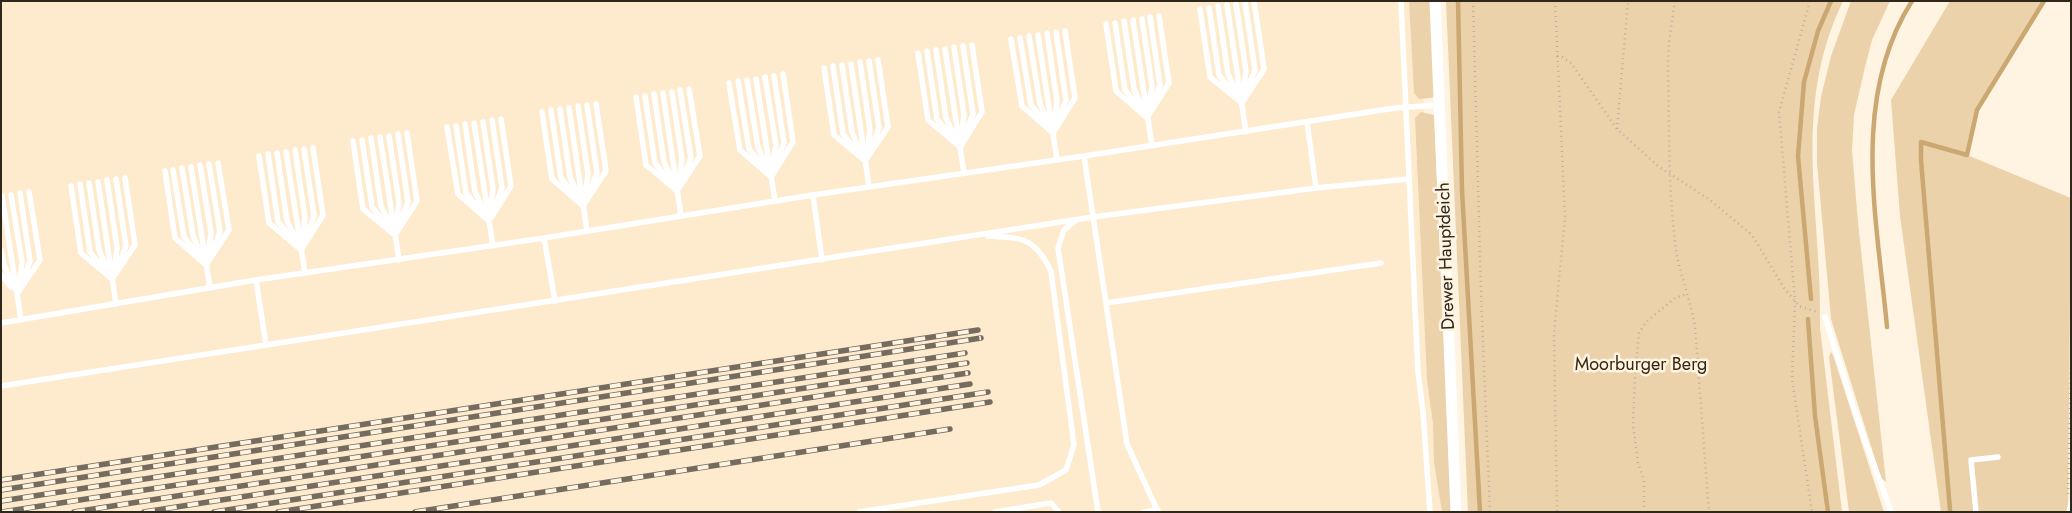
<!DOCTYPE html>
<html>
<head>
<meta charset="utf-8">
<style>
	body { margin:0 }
	#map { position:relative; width:2072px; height:513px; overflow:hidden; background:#fff3e1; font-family:Jost,sans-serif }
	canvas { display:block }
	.frame { position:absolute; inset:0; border:2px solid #2e271c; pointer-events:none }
</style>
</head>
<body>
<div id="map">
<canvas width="2072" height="513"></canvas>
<div class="frame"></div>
</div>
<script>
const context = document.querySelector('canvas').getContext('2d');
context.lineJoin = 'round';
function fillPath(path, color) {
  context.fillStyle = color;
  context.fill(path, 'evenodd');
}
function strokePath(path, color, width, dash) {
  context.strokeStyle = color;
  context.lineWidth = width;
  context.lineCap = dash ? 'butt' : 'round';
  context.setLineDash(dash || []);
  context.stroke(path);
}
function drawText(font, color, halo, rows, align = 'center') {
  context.font = font + ' Jost,sans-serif';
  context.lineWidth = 5;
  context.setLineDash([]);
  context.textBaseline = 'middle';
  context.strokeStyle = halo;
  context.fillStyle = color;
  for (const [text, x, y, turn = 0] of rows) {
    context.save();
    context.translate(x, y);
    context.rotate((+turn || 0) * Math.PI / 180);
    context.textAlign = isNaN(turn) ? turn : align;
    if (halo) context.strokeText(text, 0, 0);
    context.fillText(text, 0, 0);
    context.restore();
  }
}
const built = new Path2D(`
	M1 1H1419L1442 512H1Z`);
const green = new Path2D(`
	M1409 1H1430L1435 96 1431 98 1419 99 1414 93Z
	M1446 1H1843C1790 111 1823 214 1820 328L1842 512H1468Z
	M1851 1H1890L1872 40 1865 67 1854 115 1852 150 1858 222 1886 482 1881 478 1831 319 1817 163V128L1821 97 1831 56Z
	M1950 1H2044L1977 110 1967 155 2071 198 2068 512H1941L1900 216 1891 100Z
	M1421 112 1434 115 1452 512H1442L1434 462 1433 424 1427 380 1415 118Z
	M1831 352 1833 355 1884 512H1849L1829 357Z`);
const stream = new Path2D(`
	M1458 1 1462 190 1480 512
	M1811 299 1798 156 1804 82 1818 31 1831 1
	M1808 319 1815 416 1828 512
	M1887 327C1877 219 1850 98 1912 1
	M1950 510 1921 160V142L1967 155 1977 110 2044 1`);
const path = new Path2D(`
	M1473 1 1481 294 1490 512
	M1555 1 1565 217 1554 334 1557 512
	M1675 1 1669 42 1668 60C1669 122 1668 187 1676 250 1680 276 1691 301 1695 327L1709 512
	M1810 1 1779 112 1795 301 1792 379 1812 512
	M1557 56 1562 57 1571 63 1617 129 1658 166 1710 200 1752 235 1784 288 1799 306 1817 312
	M1617 129 1628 1
	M2068 494 2071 368
	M1644 512V481L1638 463 1633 425 1635 376 1639 333 1646 322 1675 298 1687 294`);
const lane = new Path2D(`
	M1401 1 1418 372 1423 412 1430 512
	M1245 2 1255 70 1247 89
	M1236 4 1246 71 1243 93
	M1227 5 1246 132
	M1218 6 1228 74 1238 94
	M1209 8 1219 75 1233 92
	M1200 9 1210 77 1242 103
	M1150 17 1160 85 1153 104
	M1142 19 1152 86 1149 108
	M1133 20 1152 146
	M1124 21 1134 89 1143 109
	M1115 23 1125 90 1138 106
	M1106 24 1116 91 1147 118
	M1056 32 1066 100 1058 119
	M1047 33 1057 101 1054 123
	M1038 35 1057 160
	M1029 36 1040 104 1049 124
	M1020 38 1031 105 1044 121
	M1011 39 1022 106 1053 133
	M963 46 973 114 965 133
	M954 47 964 115 961 137
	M945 49 964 173
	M936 50 946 118 955 138
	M927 51 937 119 950 135
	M918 53 928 120 960 147
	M869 61 879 128 871 148
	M860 62 870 130 867 152
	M851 64 869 186
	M842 65 852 132 861 153
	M833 66 843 134 856 150
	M824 68 834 135 865 161
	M774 76 784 143 776 163
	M765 77 776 145 772 167
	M756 79 775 201
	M747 80 758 147 767 168
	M738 81 749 149 762 165
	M729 83 740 150 771 177
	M680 90 691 158 683 177
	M672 92 682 159 679 181
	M663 93 681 216
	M654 94 664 162 673 182
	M645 96 655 163 668 180
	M636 97 646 165 677 191
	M1242 103 1264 69 1254 1
	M587 105 597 173 589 192
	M578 106 588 174 585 196
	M569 108 587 231
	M560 109 570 177 579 197
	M551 110 561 178 574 194
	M542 112 552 179 583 206
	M1147 118 1169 83 1159 16
	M492 120 502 188 495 207
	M483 122 493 189 490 211
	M1307 122 1316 188
	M474 123 493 246
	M465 124 475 192 485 212
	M456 126 466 193 480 210
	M447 127 458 194 489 221
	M1053 133 1075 98 1065 31
	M398 134 408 202 400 222
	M389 136 399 203 396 226
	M380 137 399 260
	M371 138 381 206 391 226
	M362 140 372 207 386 224
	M353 141 363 209 395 235
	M960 147 982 112 972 45
	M304 149 314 216 306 236
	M295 150 305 218 302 240
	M286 152 305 273
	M277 153 287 221 297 241
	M268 154 278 222 292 238
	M259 156 269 223 301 250
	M1084 156 1127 444 1158 512
	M865 161 888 127 878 60
	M209 164 220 232 212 251
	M200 165 211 233 208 255
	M191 167 210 288
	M182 168 193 236 202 256
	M173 170 184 237 197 253
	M165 171 175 238 206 265
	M771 177 793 142 783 74
	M116 179 126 246 118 266
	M107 180 117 248 114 270
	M98 182 116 304
	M89 183 99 250 108 271
	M80 184 90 252 103 268
	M71 186 81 253 112 279
	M677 191 700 156 689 89
	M20 193 30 261 23 280
	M11 195 22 262 19 284
	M813 195 822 260
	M2 196 21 320
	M583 206 606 171 596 104
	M489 221 511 186 501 119
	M1075 221 1064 230 1058 248 1098 512
	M395 235 417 201 407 133
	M544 238 555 301
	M1 250 4 265 14 288
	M301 250 323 215 313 148
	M206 265 229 230 218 163
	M1 274 11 287
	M112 279 135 245 125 178
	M256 280 266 345
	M17 294 40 260 29 192
	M1106 303 1381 263
	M1825 317 1856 415 1891 512
	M1 323 256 280 544 238 813 195 1084 156 1395 108 1440 105
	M1 386 1093 217 1316 188 1409 179
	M859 512 1039 485 1066 470 1074 445 1051 271C1034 237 1023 238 988 236
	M995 512 1051 503 1059 512
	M1144 512 1158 510
	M1976 512 1971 460 1998 457
	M2069 512 2071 504`);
const street = new Path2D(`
	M1435 1 1456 512`);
const rail = new Path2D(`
	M1 480 978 330
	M1 490 981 338
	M1 501 965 353
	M2 512 967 363
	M74 512 968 373
	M144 512 970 384
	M214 512 988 392
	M278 512 990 402
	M415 512 950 429`);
const streetNames = [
	["Drewer Hauptdeich",1447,256,-92]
];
const parkNames = [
	["Moorburger Berg",1641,366]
];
fillPath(built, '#feebce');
fillPath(green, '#ecd2aa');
strokePath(stream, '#cba871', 4.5);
strokePath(path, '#bbb0a1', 2.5, [1, 4]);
strokePath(lane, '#fff', 5.5);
strokePath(street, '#fff', 11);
strokePath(rail, '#756c5f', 5.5);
strokePath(rail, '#fff3e1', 4, [11]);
drawText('18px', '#2e271c', '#fff3e1', streetNames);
drawText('18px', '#35260d', '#fff3e1', parkNames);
</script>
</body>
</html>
